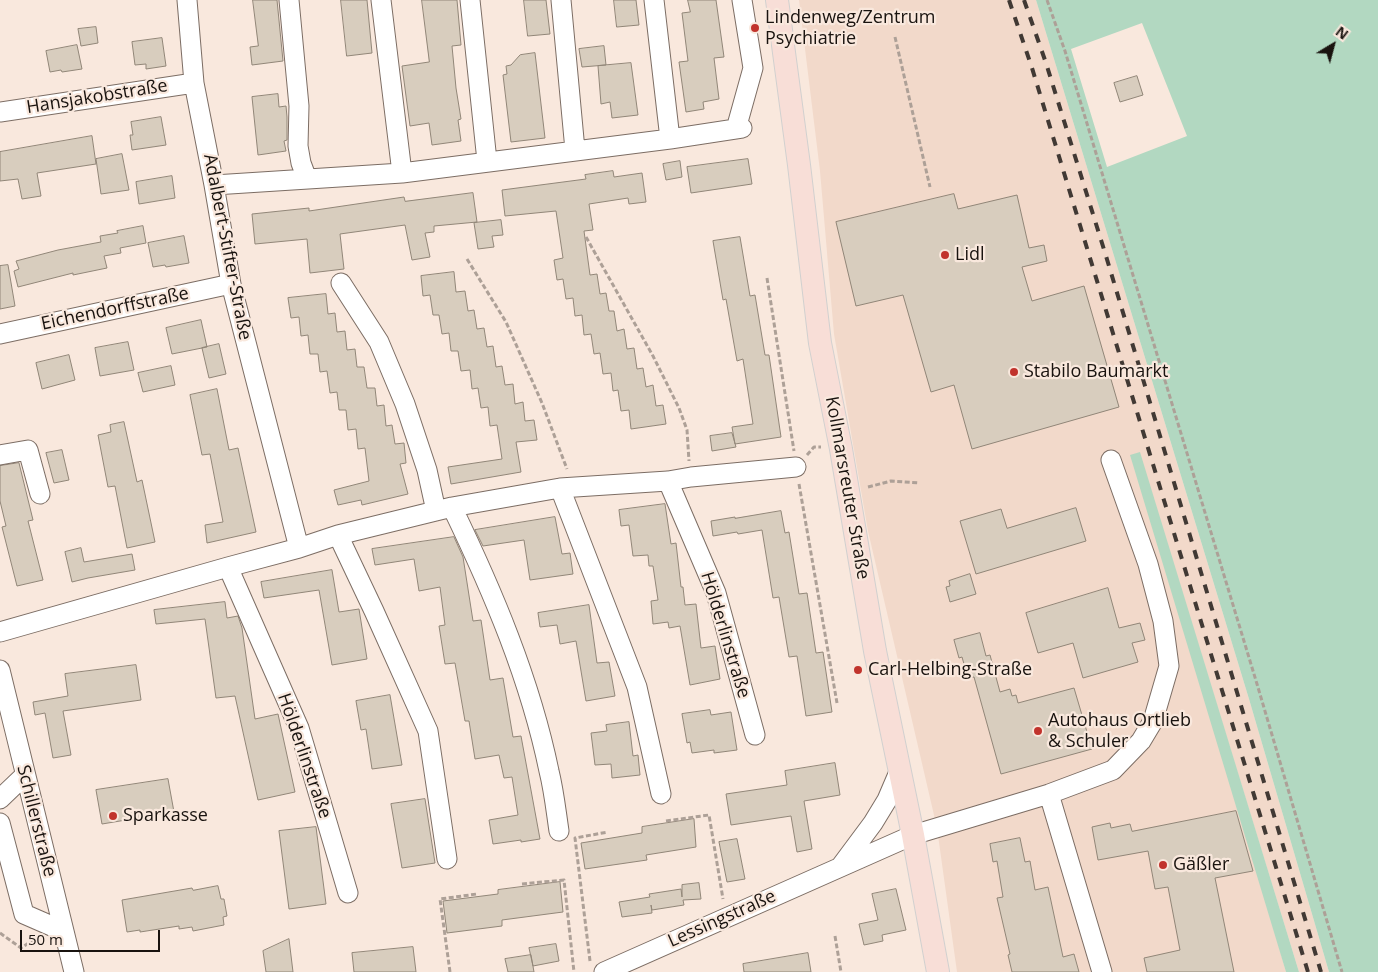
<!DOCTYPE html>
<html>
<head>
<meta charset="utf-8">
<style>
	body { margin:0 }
	#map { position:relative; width:1378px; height:972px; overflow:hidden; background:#f9e8dd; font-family:"Open Sans",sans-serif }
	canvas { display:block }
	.north { position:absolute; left:1308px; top:20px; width:50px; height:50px; -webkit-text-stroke:4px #f9e8dd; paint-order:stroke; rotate:37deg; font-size:14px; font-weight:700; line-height:20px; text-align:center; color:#19130f }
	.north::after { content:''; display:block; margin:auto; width:18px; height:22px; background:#19130f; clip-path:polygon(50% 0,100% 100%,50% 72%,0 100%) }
	.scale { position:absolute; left:20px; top:930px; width:140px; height:22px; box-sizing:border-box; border:2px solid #19130f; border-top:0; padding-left:6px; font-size:15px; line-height:18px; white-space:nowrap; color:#19130f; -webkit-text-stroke:4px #f9e8dd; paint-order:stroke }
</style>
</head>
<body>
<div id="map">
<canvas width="1378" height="972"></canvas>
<div class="north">N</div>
<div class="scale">50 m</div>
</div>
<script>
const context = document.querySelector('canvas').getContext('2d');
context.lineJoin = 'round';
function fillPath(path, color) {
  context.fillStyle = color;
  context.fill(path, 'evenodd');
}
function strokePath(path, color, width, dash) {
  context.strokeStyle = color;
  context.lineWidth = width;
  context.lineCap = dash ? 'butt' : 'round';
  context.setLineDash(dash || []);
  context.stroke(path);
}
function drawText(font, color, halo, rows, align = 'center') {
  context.font = font + ' "Open Sans",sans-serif';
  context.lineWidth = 4.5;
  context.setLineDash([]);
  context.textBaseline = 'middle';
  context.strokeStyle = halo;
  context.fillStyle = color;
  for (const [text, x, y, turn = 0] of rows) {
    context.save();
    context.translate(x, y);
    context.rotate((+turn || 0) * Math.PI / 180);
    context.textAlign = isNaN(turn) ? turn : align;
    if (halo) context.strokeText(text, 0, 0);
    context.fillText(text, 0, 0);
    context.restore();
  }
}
const built = new Path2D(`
	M799 0H1036L1249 699 1329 972H1299L1139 452 1286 972H957L937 828 868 531 834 334 820 171Z`);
const green = new Path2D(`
	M1036 0H1378V972H1329L1249 699ZM1142 23 1187 136 1107 167 1071 49Z
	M1140 452 1299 972H1286L1130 455Z`);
const building = new Path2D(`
	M253 0H277L283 61 252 65 250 47 258 46Z
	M341 0H367L372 53 347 56Z
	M422 0H457L461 45 452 46 456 88 461 119 458 120 461 141 432 145 429 123 410 126 402 66 429 62Z
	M524 0H546L550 34 528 36Z
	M614 0H636L639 25 617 27Z
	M688 0H716L724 57 714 58 719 99 703 102 704 109 686 112 679 62 688 61 682 13 690 12Z
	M96 27 98 43 81 46 78 29Z
	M162 38 166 66 146 69V64L135 65 132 42Z
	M77 45 82 69 62 72 61 70 50 72 46 51Z
	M604 46 606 65 582 67 579 49Z
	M535 53 545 138 511 142 503 75 507 74 506 66 511 65 520 55Z
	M631 63 638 115 612 118 610 102 601 104 598 66Z
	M1137 76 1143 95 1120 102 1114 83Z
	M278 94 279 107 286 106 287 117V140L284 141 286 151 258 155 252 97Z
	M161 117 166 145 132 150 130 135H133L131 122Z
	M92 136 96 164 37 173 41 196 22 199 18 179 0 181V152Z
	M122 154 129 190 101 194 96 159Z
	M748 159 752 184 691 193 687 167Z
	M680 161 682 177 666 180 663 164Z
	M613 171 614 177 642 173 646 202 629 204 628 198 589 204 593 230 584 231 590 275 597 274 600 294 606 293 609 311H614L617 331 624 329 627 349 634 348 637 369 643 368 646 387 653 385 656 406 663 405 666 424 631 429 629 410 621 411 618 390 613 391 611 373 603 374 600 353 594 354 591 334 584 335 582 315 575 316 573 298 566 299 563 279 557 280 554 260 563 258 556 211 505 216 502 190 586 179 585 175Z
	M172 176 175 198 139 204 136 182Z
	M473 193 477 222 434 226V232L425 233 430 257 412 260 405 225 340 234 344 269 310 273 307 239 255 244 252 214 309 208V211L404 197 405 201Z
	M954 194 958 209 1017 195 1029 248 1044 245 1047 261 1022 267 1032 301 1084 286 1119 407 972 449 954 385 931 392 903 295 856 306 836 222Z
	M501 220 503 235 492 236 494 247 478 249 474 223Z
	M143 226 146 243 120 248 121 253 104 256 107 268 73 275V273L18 287 14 271 19 269 16 261 58 250 101 242 100 236 118 233 117 231Z
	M184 236 189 263 166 267 165 265 153 267 148 243Z
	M740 237 750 296 755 295 765 355H769L781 437 735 444 732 427 753 424 743 359 737 361 726 299 723 300 713 241Z
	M8 265 15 306 0 309V266Z
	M454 272 456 292 465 291 468 311 474 310 477 329 484 328 487 347 493 346 496 367 502 366 505 385 513 384 515 404 523 402 525 421 534 420 537 440 516 442 521 472 451 484 448 467 502 459 497 425 490 426 488 407 481 408 478 388 472 389 470 370 461 371 458 351H451L449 333 442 334 439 315H433L430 295 423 296 421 276Z
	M326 294 328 314 335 313 337 332 345 331 347 350 355 349 357 367H364L367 388H375L377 406 384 405 386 426 392 425 395 444 404 443 406 463 400 464 408 494 362 505 361 500 338 505 334 490 369 481 365 448 358 449 356 429 348 430 346 410H339L337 392 330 393 327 371 320 372 318 354H310L308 335 301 336 299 317 291 318 288 298Z
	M201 320 207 347 172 354 166 328Z
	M128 342 134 370 100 376 95 348Z
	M219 344 226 374 209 378 202 348Z
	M69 355 75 380 42 389 36 363Z
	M171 366 175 385 143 392 138 373Z
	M217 389 229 450 238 448 256 532 207 543 205 525 223 522 210 454 202 455 190 395Z
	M124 422 137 482 142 480 155 542 127 548 115 486 108 487 98 435 111 432 110 425Z
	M732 433 736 447 712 451 710 436Z
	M62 450 69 480 54 483 46 453Z
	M19 463 33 520 28 521 43 580 17 586 2 527 6 526 0 501V466Z
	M665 504 671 544 676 543 681 587H683L685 605 696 604 701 648 715 646 720 679 690 685 680 626 669 628 668 622 653 624 651 601 658 600 653 566H649L648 555 633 556 629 525 621 526 619 510Z
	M1076 508 1086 541 976 574 960 521 1001 509 1007 528Z
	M781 511 785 533 789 532 799 594 807 593 816 653 823 652 832 712 806 716 797 656 789 657 779 597 773 598 762 530 738 534 737 532 713 536 711 521 735 517V518Z
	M555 517 562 554 570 553 573 574 530 580 524 540 483 546 475 530Z
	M454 537 463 557 473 621 481 620 490 680 503 678 513 737 521 736 540 839 521 842V840L493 844 489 820 518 815 512 777 504 778 499 755 475 759 469 721H465L455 663 445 664 439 626 445 625 440 587 419 591 414 559 375 565 372 549Z
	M81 548 84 562 132 554 135 570 88 578 72 582 65 552Z
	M332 570 339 612 359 609 367 659 332 665 319 590 264 598 261 582Z
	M970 574 976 594 950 602 946 587 950 586 949 581Z
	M1108 588 1119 628 1140 623 1145 640 1132 643 1138 662 1083 678 1073 643 1038 653 1026 613Z
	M225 602 227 618 238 616 242 628 255 719 278 714 295 792 258 800 235 696 216 698 205 619 156 624 154 610Z
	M589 605 597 663 609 662 615 696 586 701 576 641 560 644 557 625 540 627 538 613Z
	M980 633 986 656 990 655 1000 692 1010 689 1012 696 1016 695 1018 703 1074 688 1092 749 1001 774 974 677 968 678 962 657 959 658 954 640Z
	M136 665 141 700 63 711 71 755 53 758 45 713 35 715 33 702 68 696 65 674Z
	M390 695 402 765 372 769 366 729 361 730 356 701Z
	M710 710 711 715 731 712 737 750 714 753V750L692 753 690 742 687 743 682 714Z
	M629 722 633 756 638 755 640 775 612 778 611 764 595 765 591 733 607 731 606 725Z
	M835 763 840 795 804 801 812 849 797 852 791 816 731 825 726 794 787 785 785 771Z
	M168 779 174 812 102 824 96 790Z
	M425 799 435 863 402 868 391 804Z
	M1236 811 1253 871 1215 878 1234 972H1147L1144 958 1180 950 1168 887 1155 889 1148 851 1098 860 1092 827 1110 823 1111 828 1130 824 1132 831Z
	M694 819 696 847 646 855 647 860 585 869 581 843 642 833V827Z
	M316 827 326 904 289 909 279 831Z
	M1020 838 1025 862 1030 861 1035 890 1048 887 1063 957 1074 954 1079 972H1012L1008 955 1010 954 997 898 1003 897 997 861 993 862 990 844Z
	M737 839 745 879 727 882 719 842Z
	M560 882 563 912 502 920V926L447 933 443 901 498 894V890Z
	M699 883 701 899 683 900 684 905 652 910 651 905 652 913 622 917 619 902 650 897 649 894 681 889 682 897V885Z
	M218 886 221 899H224L227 916 223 917 224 925 193 931 192 927 179 929V926L140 932V930L127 932 122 900 192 888 193 890Z
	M896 889 906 930 882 935 883 941 864 945 859 924 878 920 872 894Z
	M289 939 293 972H266L263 951Z
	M556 944 559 961 533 966 529 948Z
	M413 947 416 972H354L352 953Z
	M808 953 811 972H744L743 964Z
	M531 955 534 972H508L505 959Z`);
const path = new Path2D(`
	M1047 0 1065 51 1257 684 1342 972
	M895 37 930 187
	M586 237 653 356 679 408 687 430 689 461
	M467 259 506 322 542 403 567 469
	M767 278 794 451
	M807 455 814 447H821
	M799 484 837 703
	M868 487 891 481 919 483
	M666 821 709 815 723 899
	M522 884 564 880 574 972
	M0 933 21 948 36 938
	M835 936 841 972
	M590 961 575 838 608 832
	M450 972 440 899 477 894`);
const minor = new Path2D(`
	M187 0 194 83 214 185 231 284 299 548
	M289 0 299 106 298 146 301 163 307 179
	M381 0 402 173
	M470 0 487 161
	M561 0 575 150
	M654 0 670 139
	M0 112 194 83
	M736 129 753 68 742 0
	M214 185 402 173 670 139 742 128
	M341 283 379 342 405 404 427 470 436 511
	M0 334 231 284
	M0 455 28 450 40 494
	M668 481 716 593 755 735
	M560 488 637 687 661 794
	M452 507C493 592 530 679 549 771 554 791 556 811 559 831
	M338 535 374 611 428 731 447 859
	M228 567 299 728 348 893
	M0 632 228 567 299 548 338 535 452 507 560 488 668 481 691 477 796 467
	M0 670 74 972
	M1049 794 1102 972
	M0 799 25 775
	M0 823 24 914 63 931
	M841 866 873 823 887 800 899 772
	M604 972 913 835 1049 794 1113 770 1141 741 1153 721 1169 666 1163 621 1148 564 1111 460`);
const major = new Path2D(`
	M777 0 799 165 820 343 841 449 875 651 913 835 938 972`);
const rail = new Path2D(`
	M1009 0 1032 68 1308 972
	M1024 0 1046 63 1106 256 1321 972`);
const markers = [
	[755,28,5,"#c1332c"],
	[945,255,5,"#c1332c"],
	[1014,372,5,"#c1332c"],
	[858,670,5,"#c1332c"],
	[1038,731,5,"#c1332c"],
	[113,816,5,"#c1332c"],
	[1163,865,5,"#c1332c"]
];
const poiNames = [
	["Lindenweg/Zentrum",765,18],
	["Psychiatrie",765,39],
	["Lidl",955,255],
	["Stabilo Baumarkt",1024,372],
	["Carl-Helbing-Straße",868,670],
	["Autohaus Ortlieb",1048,721],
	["& Schuler",1048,742],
	["Sparkasse",123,816],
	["Gäßler",1173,865]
];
const streetNames = [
	["Hansjakobstraße",97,97,-9],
	["Adalbert-Stifter-Straße",227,247,79],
	["Eichendorffstraße",115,309,-12],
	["Kollmarsreuter Straße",847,488,80],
	["Hölderlinstraße",725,635,73],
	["Hölderlinstraße",304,756,71],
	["Schillerstraße",36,821,76],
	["Lessingstraße",722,919,-24]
];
fillPath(built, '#f2d9ca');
fillPath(green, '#b2d8c1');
fillPath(building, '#d8cdbe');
strokePath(building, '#918678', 1);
strokePath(minor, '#7c6d64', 21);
strokePath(major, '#d1d0cf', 24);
strokePath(path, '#ada097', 3, [5, 2.5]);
strokePath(minor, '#fff', 19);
strokePath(major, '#f8ded7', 22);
strokePath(rail, '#413934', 4, [9, 9]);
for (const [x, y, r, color] of markers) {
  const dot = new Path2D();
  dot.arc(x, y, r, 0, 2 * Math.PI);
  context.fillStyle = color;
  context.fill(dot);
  strokePath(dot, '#f9e8dd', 2);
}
drawText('18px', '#19130f', '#f9e8dd', poiNames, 'left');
drawText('18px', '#19130f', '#f9e8dd', streetNames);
</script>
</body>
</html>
